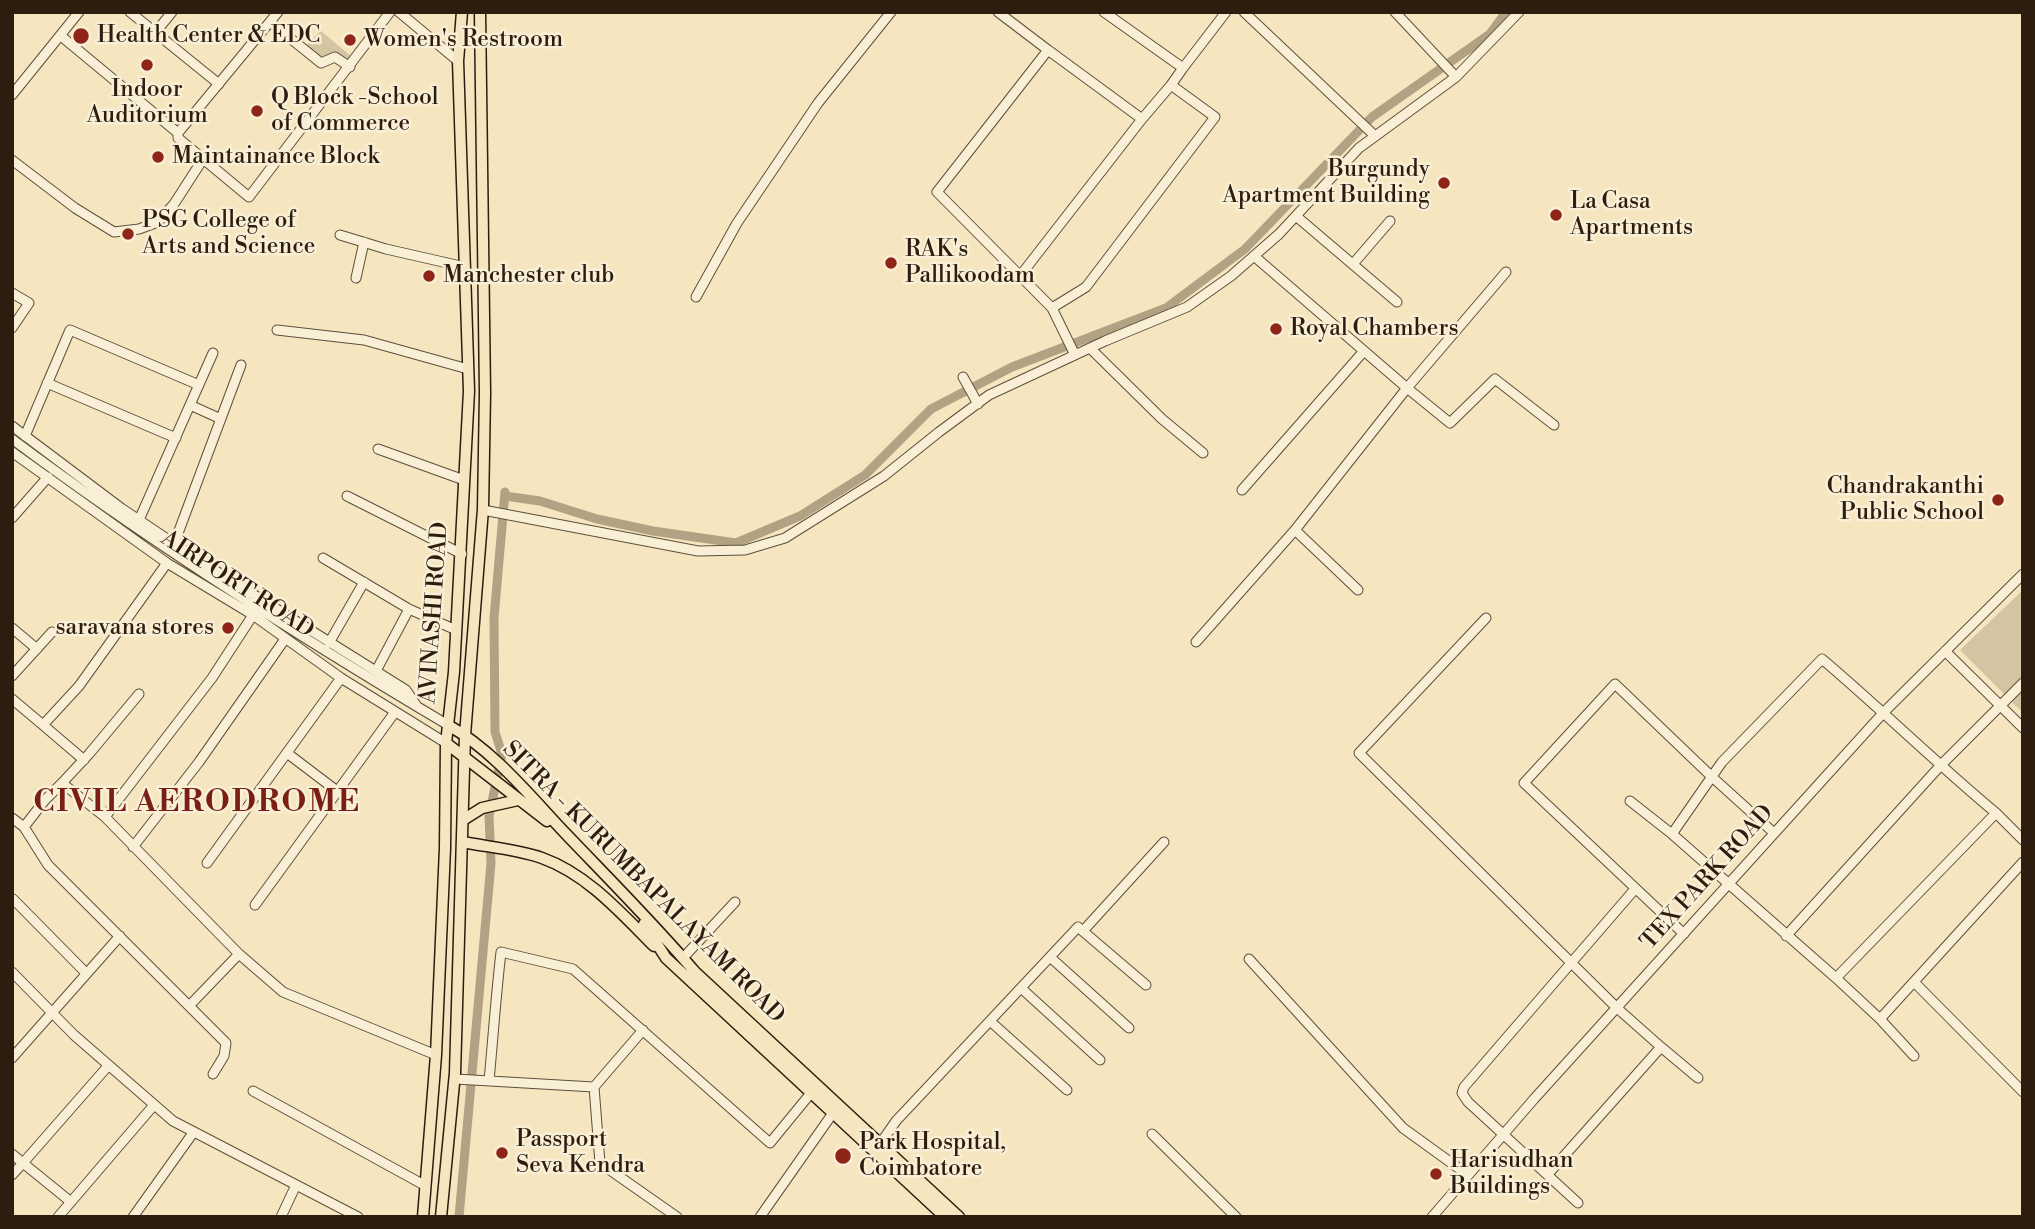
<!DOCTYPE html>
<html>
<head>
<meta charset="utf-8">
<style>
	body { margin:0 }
	#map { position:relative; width:2035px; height:1229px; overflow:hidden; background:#f5e6c0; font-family:"Libre Bodoni",serif }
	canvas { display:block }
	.frame { position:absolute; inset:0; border:14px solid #2c1d0f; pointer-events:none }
</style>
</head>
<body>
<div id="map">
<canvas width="2035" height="1229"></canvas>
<div class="frame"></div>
</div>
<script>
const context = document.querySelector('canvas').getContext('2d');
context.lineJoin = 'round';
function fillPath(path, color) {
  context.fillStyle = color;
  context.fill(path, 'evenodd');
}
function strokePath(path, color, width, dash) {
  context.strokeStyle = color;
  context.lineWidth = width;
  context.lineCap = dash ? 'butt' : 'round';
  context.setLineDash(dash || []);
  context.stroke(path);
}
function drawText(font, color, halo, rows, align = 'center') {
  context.font = font + ' "Libre Bodoni",serif';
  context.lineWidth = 5;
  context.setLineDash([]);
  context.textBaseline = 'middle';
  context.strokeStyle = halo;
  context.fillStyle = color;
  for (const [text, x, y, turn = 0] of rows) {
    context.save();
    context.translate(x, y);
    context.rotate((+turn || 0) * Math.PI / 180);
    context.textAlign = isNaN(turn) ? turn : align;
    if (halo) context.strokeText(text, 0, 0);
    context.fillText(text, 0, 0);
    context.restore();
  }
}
const green = new Path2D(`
	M321 31 353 58 349 62 336 53 325 60 305 46Z
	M2023 590V713L1960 650Z`);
const canal = new Path2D(`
	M505 496 540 501 597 519 653 531 736 543 800 516 865 475 931 409 1012 367 1166 308 1245 249 1372 117 1490 34 1506 12
	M459 1217 491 863 489 816 502 754 495 732 494 618 505 492`);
const minor = new Path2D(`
	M130 12 219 84
	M278 12 178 133V138L249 197 390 12
	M399 12 458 61
	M998 12 1048 50
	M1104 12 1183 68 1171 85
	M1244 12 1374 135
	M1395 12 1456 77
	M270 22 321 63 335 57 350 67
	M155 33 172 12
	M61 36 178 133
	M1183 68 1226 12
	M12 95 79 12
	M12 160 75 208 114 232 139 229 158 222 174 204 203 159
	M1296 216 1397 302
	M340 235 386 249 465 267
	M1254 256 1407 388 1295 530 1358 590
	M1353 264 1390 221
	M1506 272 1407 388 1450 423 1495 379 1554 425
	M1020 276 1142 119 1048 50 937 192 1052 308 1075 355
	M356 278 364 242
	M12 293 29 303 12 328
	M696 297 737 223 818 103 891 12
	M1052 308 1086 287 1215 117 1171 85 1142 119
	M277 330 364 340 468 369
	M1090 348 1162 419 1203 453
	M963 377 978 404
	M47 383 176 438
	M190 405 221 419
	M12 426 121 508 200 561 406 690 416 705
	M25 436 70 330 199 385
	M12 439C151 543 298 636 448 725
	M378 449 464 480
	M12 452 167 563 253 615 341 678 446 743
	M1242 490 1364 351
	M347 496 462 554
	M483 510 698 551 745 550 785 538 884 476 939 432 989 395 1105 341 1187 307 1231 276 1279 234 1359 148 1456 77 1519 12
	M12 518 48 477
	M139 520 213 353
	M174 544 241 365
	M323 558 409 609 456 630
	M1486 618 1359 753 1617 1008 1661 1047
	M12 628 37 649
	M1196 642 1295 530
	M329 643 364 582
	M1945 651 2023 728
	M376 671 409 609
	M12 676 52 632
	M12 699 43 725 79 686 167 563
	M43 725 84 760
	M287 753 337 791
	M62 783 89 754 139 694
	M1630 801 1672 834 1836 978 1880 1019 2023 862
	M105 817 239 954
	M12 818 24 827 45 800 62 783 105 817 212 678 253 615
	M24 827 48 865 226 1043 224 1056 213 1074
	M1672 834 1722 762 1822 659C1881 709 1936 763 1996 813
	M133 847 199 762 285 639
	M207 863 341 678
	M13 899 86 973
	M255 905 395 712
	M1083 931 1164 842
	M1684 934 1524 783 1615 684 1711 776 1774 833
	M1786 936 1940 766 2023 683
	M1050 957 1129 1028
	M683 958 735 902
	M1249 959 1403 1128 1468 1175
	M12 972 74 1035 173 1121 358 1217
	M1836 978 1996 813 2023 840
	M1914 982 2023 1092
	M1021 988 1100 1060
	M190 1005 239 954 283 992 436 1055
	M1880 1019 1914 1056
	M990 1021 1067 1090
	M643 1030 594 1087 600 1163 677 1217
	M12 1058 120 936
	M455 1079 594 1087
	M489 1081C493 1038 496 995 501 952L573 969 770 1143 811 1093
	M253 1091 424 1185
	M1152 1134 1236 1217
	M878 1147 896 1121 1078 927 1146 985
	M12 1154 23 1163 108 1066
	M1548 1174 1661 1047 1698 1078
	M12 1175 23 1163 71 1202
	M1578 1203 1468 1102 1462 1093 1464 1087 1635 889
	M58 1217 154 1105
	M133 1217 193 1133
	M281 1217 296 1185
	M760 1217 833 1113
	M1432 1217 1534 1099 1884 712 2023 574`);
const major = new Path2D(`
	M448 725C494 751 530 796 566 834 609 879 654 924 695 972L959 1217
	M446 743 547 821
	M463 820 482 808 518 800
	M462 842C488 847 517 849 542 858 587 874 621 913 654 946
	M644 924 666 958 945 1217
	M423 1217 436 1055 445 848 446 743 454 672 469 391 458 61 462 12
	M441 1217 455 1073 465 735 483 509 485 393 480 12`);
const markers = [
	[81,36,9,"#8f2418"],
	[350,40,7,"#8f2418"],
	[147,65,7,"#8f2418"],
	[257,111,7,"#8f2418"],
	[158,157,7,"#8f2418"],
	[1444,183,7,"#8f2418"],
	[1556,215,7,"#8f2418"],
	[128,234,7,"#8f2418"],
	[891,263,7,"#8f2418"],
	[429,276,7,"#8f2418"],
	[1276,329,7,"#8f2418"],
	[1998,500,7,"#8f2418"],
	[228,628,7,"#8f2418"],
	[502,1153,7,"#8f2418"],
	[843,1156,9,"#8f2418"],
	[1436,1174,7,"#8f2418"]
];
const poiNames = [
	["Health Center & EDC",97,36],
	["Women's Restroom",364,40],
	["Indoor",147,90,"center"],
	["Auditorium",147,116,"center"],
	["Q Block -School",271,98],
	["of Commerce",271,124],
	["Maintainance Block",172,157],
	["Burgundy",1430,170,"right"],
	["Apartment Building",1430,196,"right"],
	["La Casa",1570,202],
	["Apartments",1570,228],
	["PSG College of",142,221],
	["Arts and Science",142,247],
	["RAK's",905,250],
	["Pallikoodam",905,276],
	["Manchester club",443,276],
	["Royal Chambers",1290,329],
	["Chandrakanthi",1984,487,"right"],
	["Public School",1984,513,"right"],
	["saravana stores",214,628,"right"],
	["Passport",516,1140],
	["Seva Kendra",516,1166],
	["Park Hospital,",859,1143],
	["Coimbatore",859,1169],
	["Harisudhan",1450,1161],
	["Buildings",1450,1187]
];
const streetNames = [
	["AIRPORT ROAD",237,585,33],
	["AVINASHI ROAD",435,613,-86],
	["TEX PARK ROAD",1708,878,-48],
	["SITRA - KURUMBAPALAYAM ROAD",643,883,45]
];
const districtNames = [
	["CIVIL AERODROME",197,804]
];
fillPath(green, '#d3c4a2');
strokePath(canal, '#b1a284', 9);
strokePath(minor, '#5e4f3b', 11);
strokePath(major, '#2c1d0f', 13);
strokePath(minor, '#f8efd6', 9);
strokePath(major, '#f5e6c0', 10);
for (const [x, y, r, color] of markers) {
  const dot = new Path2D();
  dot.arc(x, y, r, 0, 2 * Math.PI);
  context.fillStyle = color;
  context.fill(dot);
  strokePath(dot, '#f8efd6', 2.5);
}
drawText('23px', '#2c1d0f', '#f8efd6', poiNames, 'left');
drawText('23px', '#2c1d0f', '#f8efd6', streetNames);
context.letterSpacing = '2px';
drawText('bold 30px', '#7a1f14', '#f8efd6', districtNames);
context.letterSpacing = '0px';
</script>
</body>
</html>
